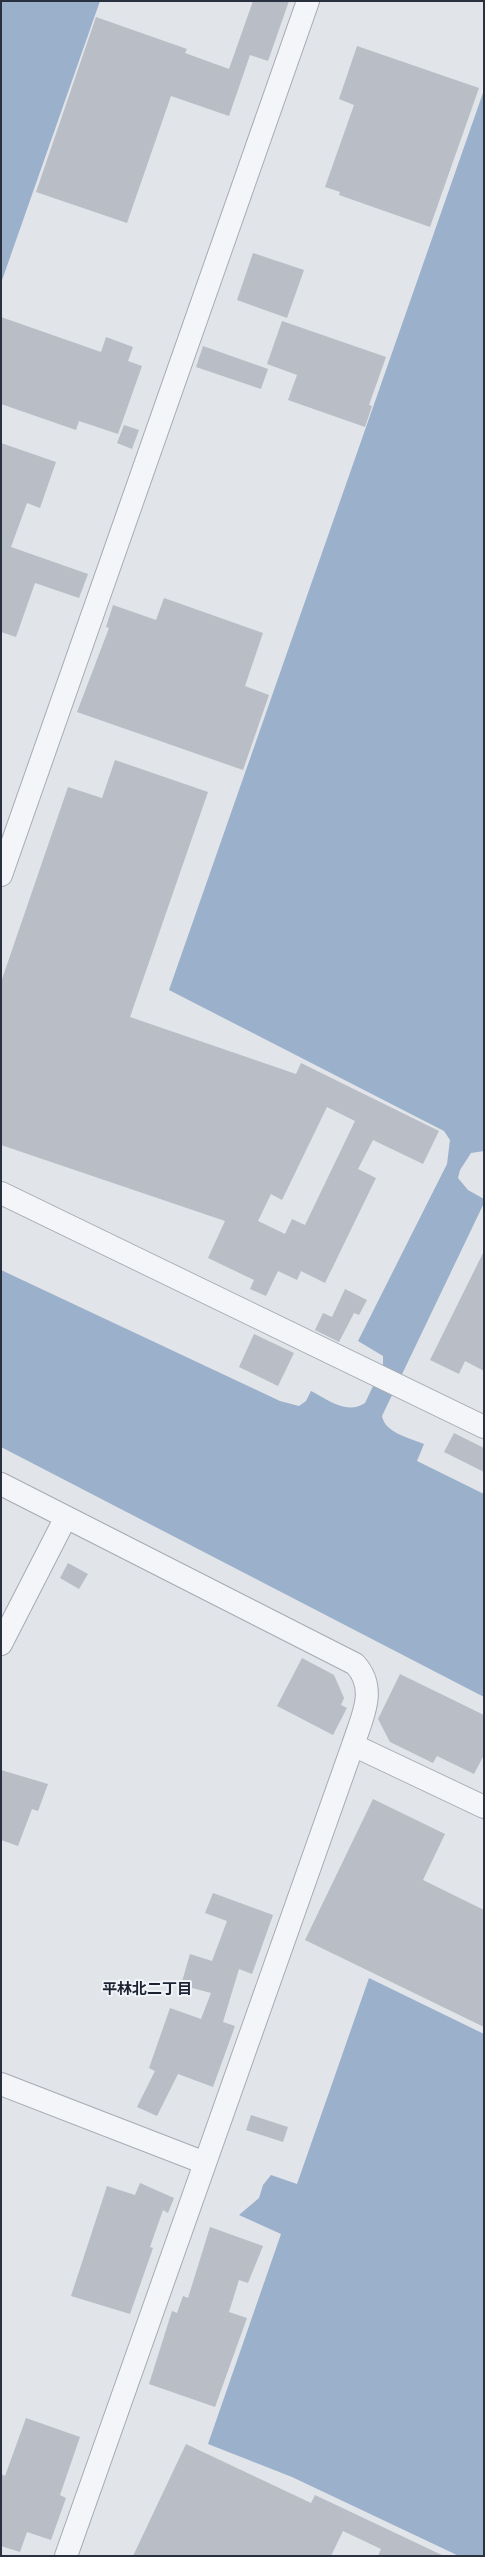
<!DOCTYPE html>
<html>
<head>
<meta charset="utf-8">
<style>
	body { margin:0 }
	#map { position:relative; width:485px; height:2557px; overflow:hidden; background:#e1e4e9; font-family:"PT Sans Narrow",sans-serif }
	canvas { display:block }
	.frame { position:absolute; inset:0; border:2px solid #293141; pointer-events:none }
</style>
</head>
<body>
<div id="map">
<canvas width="485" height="2557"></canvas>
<div class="frame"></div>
</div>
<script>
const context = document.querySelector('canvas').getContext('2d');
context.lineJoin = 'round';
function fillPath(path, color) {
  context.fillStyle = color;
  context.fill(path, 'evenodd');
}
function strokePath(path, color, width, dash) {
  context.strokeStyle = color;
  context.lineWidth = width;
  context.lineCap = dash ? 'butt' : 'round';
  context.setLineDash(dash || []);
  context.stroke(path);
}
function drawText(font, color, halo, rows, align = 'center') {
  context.font = font + ' "PT Sans Narrow","Noto Sans JP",sans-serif';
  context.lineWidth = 4;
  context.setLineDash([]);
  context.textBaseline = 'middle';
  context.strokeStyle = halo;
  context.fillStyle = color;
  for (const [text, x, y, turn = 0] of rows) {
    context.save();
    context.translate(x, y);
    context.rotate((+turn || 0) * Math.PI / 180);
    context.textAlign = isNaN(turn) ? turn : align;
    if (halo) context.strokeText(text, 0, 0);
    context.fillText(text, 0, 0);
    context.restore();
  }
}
const water = new Path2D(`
	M1 1H100L1 283Z
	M484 90V1151L471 1153 460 1170 458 1178 468 1190 484 1199V1203L382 1416C385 1433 410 1438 424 1444L417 1461 484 1494V1697L1 1447V1270L280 1401 299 1406 306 1401 311 1391C328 1400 347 1415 365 1403L383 1365V1356L358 1341 447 1164 450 1140 444 1131 169 990Z
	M369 1978 484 2034V2556H459L292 2477 208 2444 281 2234 239 2215 259 2198 263 2185 271 2175 297 2184Z`);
const building = new Path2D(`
	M253 1H289L268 61 250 55 229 116 171 96 127 223 36 192 96 17 187 49 185 53 229 69Z
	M357 46 479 88 430 227 339 195 340 192 325 187 354 105 339 99Z
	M253 253 304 270 287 318 237 300Z
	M1 317 101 352 106 337 133 347 128 361 142 366 118 434 79 421 76 430 1 404Z
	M282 321 386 357 369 405 372 406 365 427 288 400 297 375 267 364Z
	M203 346 268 369 261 389 196 367Z
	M124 425 139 430 132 449 117 443Z
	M1 443 56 462 40 508 27 503 11 547 88 574 79 598 35 583 16 637 1 632Z
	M164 598 263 633 245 686 269 695 243 770 77 712 109 628 106 627 113 605 156 620Z
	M115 760 208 792 130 1017 296 1074 301 1063 439 1131 423 1164 373 1140 358 1169 376 1178 325 1283 301 1271 297 1280 278 1271 266 1296 250 1289 254 1280 208 1258 225 1221 1 1145V982L68 787 102 798ZM327 1107 355 1121 305 1225 292 1219 285 1234 258 1221 271 1194 282 1200Z
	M484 1251V1371L465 1361 459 1374 430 1360Z
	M345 1289 367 1300 359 1315 354 1313 339 1342 315 1330 323 1313 332 1317Z
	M254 1334 294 1353 278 1386 239 1367Z
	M454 1433 484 1448V1472L444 1452Z
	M68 1563 88 1574 79 1589 60 1578Z
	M302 1658 334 1675 344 1698 341 1705 347 1708 333 1735 277 1706Z
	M400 1674 484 1715V1755L474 1774 437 1756 433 1763 390 1742 378 1719Z
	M1 1770 48 1784 38 1811 32 1809 18 1846 1 1840Z
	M373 1799 445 1834 423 1880 484 1910V2027L305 1940Z
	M213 1893 273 1915 252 1974 239 1969 223 2022 235 2026 213 2087 178 2074 157 2116 137 2107 155 2071 149 2068 170 2008 201 2019 211 1993 181 1985 190 1954 212 1961 227 1921 205 1913Z
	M251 2115 288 2127 283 2142 246 2130Z
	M140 2183 174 2198 168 2213 163 2210 150 2247 153 2248 130 2314 71 2296 107 2186 135 2195Z
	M210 2227 263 2246 248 2283 239 2280 229 2312 247 2318 215 2407 149 2384 172 2311 177 2313 183 2296 188 2298Z
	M26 2418 80 2437 60 2495 66 2498 51 2540 27 2532 20 2552 1 2546V2474L5 2476Z
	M186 2444 311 2503 315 2495 444 2556H378L381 2549 343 2531 331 2556H133Z`);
const minor = new Path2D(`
	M1 875 308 1
	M1 1193 484 1427
	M1 1484 355 1664C378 1689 362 1717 353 1745L66 2556
	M1 1644 66 1517
	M353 1745 484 1807
	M1 2084 205 2163`);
const neighbourhoodNames = [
	["平林北二丁目",147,1990]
];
fillPath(water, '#9bb0ca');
fillPath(building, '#b8bdc6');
strokePath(minor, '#a6abb3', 24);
strokePath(minor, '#f3f5f8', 22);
drawText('bold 15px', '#1b2232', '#f0f3f7', neighbourhoodNames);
</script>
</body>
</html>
